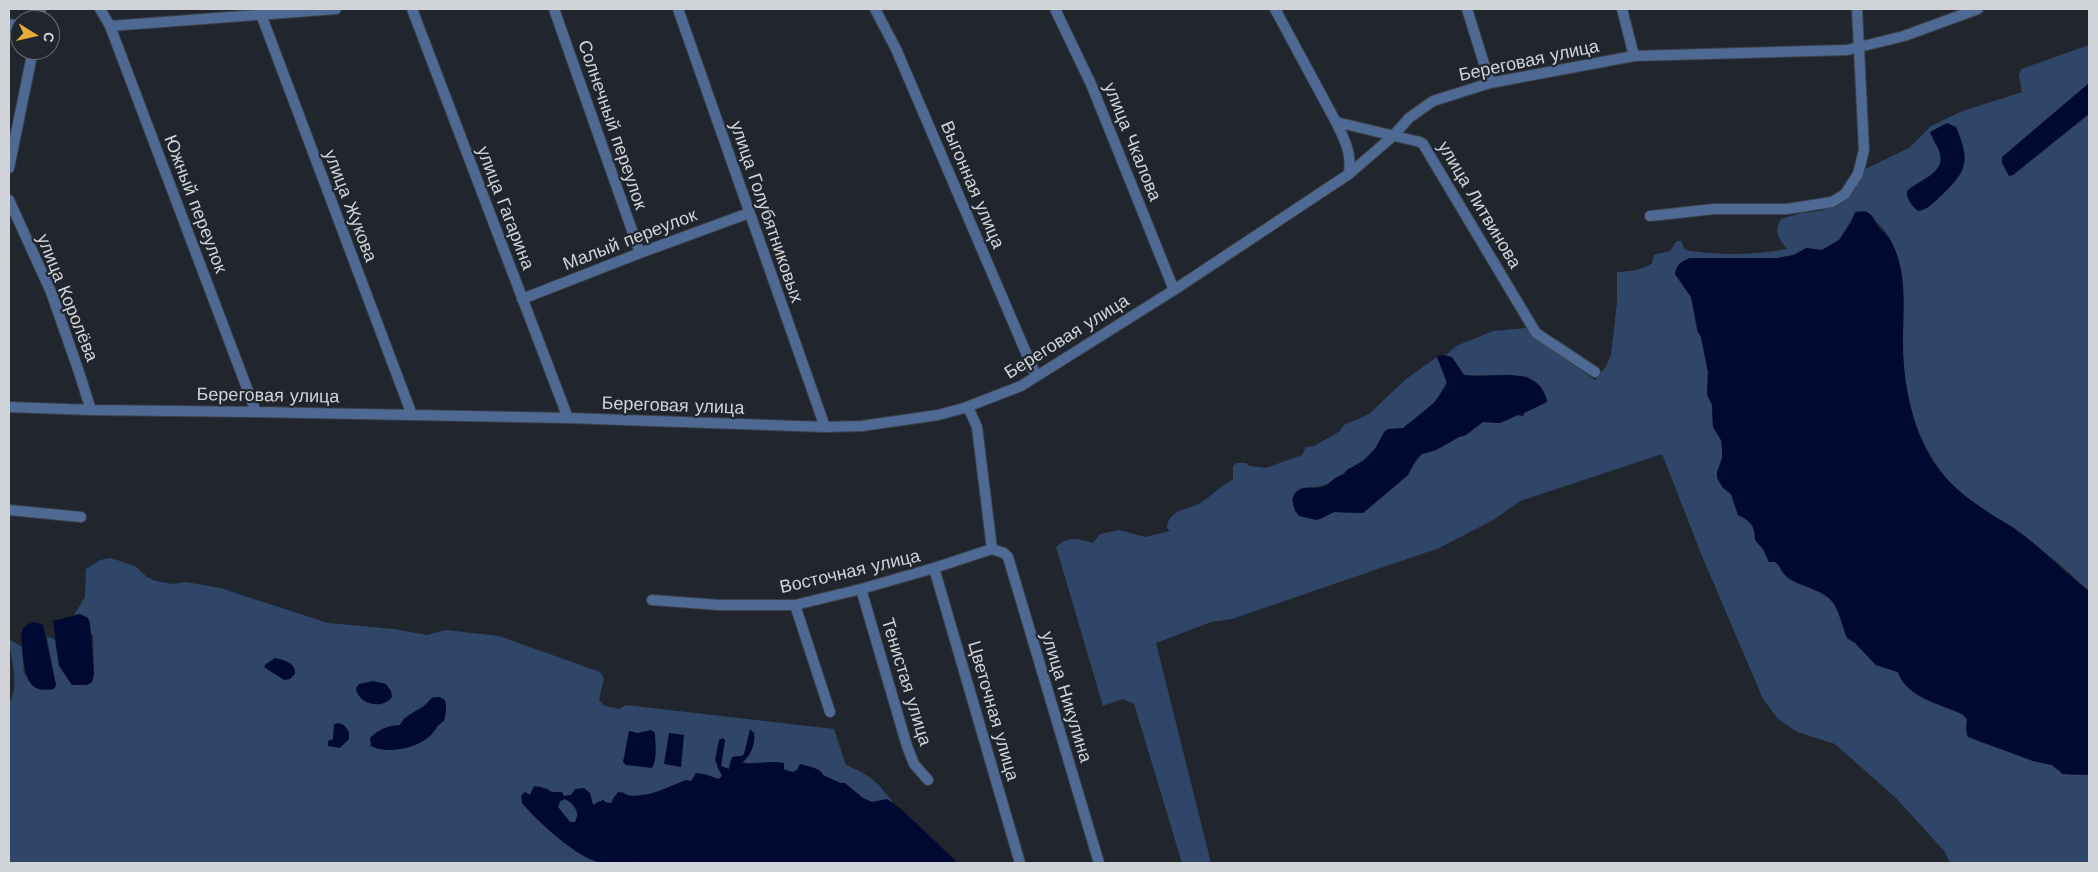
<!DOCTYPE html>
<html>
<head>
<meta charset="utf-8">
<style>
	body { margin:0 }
	#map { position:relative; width:2098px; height:872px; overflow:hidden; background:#20252e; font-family:"Work Sans",sans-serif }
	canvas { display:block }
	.frame { position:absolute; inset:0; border:10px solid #d0d4d9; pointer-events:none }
	.north { position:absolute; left:10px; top:10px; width:50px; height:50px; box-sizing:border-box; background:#20252e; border:1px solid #666b72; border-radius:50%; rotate:99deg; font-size:14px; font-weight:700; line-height:20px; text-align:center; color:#d0d4d9 }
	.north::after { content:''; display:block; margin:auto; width:18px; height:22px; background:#e8ab37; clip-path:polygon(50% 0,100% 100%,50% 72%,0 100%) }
</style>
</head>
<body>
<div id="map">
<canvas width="2098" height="872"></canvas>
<div class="frame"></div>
<div class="north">С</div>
</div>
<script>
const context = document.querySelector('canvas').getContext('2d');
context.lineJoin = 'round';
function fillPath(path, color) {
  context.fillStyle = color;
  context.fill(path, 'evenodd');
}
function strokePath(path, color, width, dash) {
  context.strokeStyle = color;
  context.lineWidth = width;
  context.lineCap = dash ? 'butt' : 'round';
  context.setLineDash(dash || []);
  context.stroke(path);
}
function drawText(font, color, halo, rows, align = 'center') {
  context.font = font + ' "Work Sans",sans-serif';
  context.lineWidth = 4.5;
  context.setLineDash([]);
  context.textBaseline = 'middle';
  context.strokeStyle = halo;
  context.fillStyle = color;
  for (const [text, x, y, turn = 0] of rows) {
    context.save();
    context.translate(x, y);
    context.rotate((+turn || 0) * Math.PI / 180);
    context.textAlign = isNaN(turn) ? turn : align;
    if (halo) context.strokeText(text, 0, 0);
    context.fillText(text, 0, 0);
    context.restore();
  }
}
const green = new Path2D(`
	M2089 45V591L2057 562 1960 493C1920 454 1902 400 1903 344 1903 320 1905 284 1898 261 1896 251 1891 238 1884 230 1879 224 1875 222 1872 215L1853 217 1839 240 1822 250 1806 248 1794 255 1777 258H1690L1675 274 1691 297 1697 331 1701 337 1708 372 1707 394 1712 405 1713 427 1721 440 1722 449 1723 488 1731 494 1738 515C1751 521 1755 526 1755 540L1763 549 1769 562H1775L1779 565C1784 586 1816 586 1830 599 1839 608 1842 626 1847 638L1855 643 1876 665 1898 672C1905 697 1941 705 1962 714L1967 719 1966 730 1980 742 2015 753 2033 761 2052 765 2063 774 2089 775V863H1950L1945 852 1897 799 1835 744 1797 732 1778 719 1763 699 1702 556 1662 454 1520 501 1495 519 1439 548 1232 619 1211 622 1156 643 1211 863H1182L1134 704 1123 699 1103 706 1056 547C1068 536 1078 538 1093 543L1100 534 1119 530 1145 537 1170 531 1167 528C1167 524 1168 521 1171 517 1178 509 1191 508 1200 503 1212 496 1221 485 1233 480V466L1236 463H1246L1249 466 1266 468 1302 455 1306 447 1314 446 1340 431 1344 425 1369 414 1406 379 1437 357 1447 379C1444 397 1419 418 1404 428 1400 431 1393 429 1388 429 1380 441 1373 454 1361 462 1357 465 1351 467 1347 470 1331 484 1325 487 1302 488L1292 499 1295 512 1324 517 1334 512 1363 513 1400 482 1422 454 1436 450 1459 437 1465 435 1483 422 1500 423 1518 415 1523 416 1524 413 1545 403 1547 401 1528 377 1523 376 1463 375 1452 358 1446 355 1456 346 1493 331 1526 328 1534 337 1595 380 1606 366 1611 355 1617 302V272C1631 271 1641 271 1652 263L1654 255 1670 251 1677 241H1681L1685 250C1718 256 1754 255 1787 249 1779 239 1773 231 1781 219L1801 213 1820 211 1839 205 1853 193 1865 169 1909 148 1931 126 1960 112 2022 92 2019 76 2021 69Z
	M111 558 135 566 147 577 156 581 173 584 186 582 220 588 328 623 394 629 427 635 446 630 499 636 600 672 604 678 599 700 605 706 619 709 626 705 834 729 846 765C872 776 876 781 893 802 884 798 882 802 873 802 862 800 853 791 845 783 838 784 832 777 824 776L820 770 800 764 797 770 793 772 784 769V764C771 760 755 765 741 762 751 757 755 744 754 733L744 754 742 756H735L730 761 729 769 721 766 723 746H717V767L722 776 719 779 695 776 692 781 686 780 651 794 628 796 622 792 614 796 611 803 599 801 593 805 590 793 564 796 539 786 522 803 561 840 601 863H9V703C21 686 10 658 9 639L22 647 24 674 56 685 47 638 50 637 55 640C60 675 59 671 92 682L94 674 93 636 80 614 74 615 85 597 86 569 100 560ZM432 698 438 725C424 747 401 749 376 749L389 726 400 725 404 718C412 716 426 704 432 698Z
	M565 799C574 804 581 812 575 822H570L558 807 560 801Z`);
const water = new Path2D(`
	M2089 83V114L2013 175 2009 176 2002 163V157Z
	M1947 123 1956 127C1971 162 1967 171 1941 196 1934 202 1928 210 1918 211 1912 206 1906 199 1907 191 1918 180 1945 174 1940 154 1938 146 1932 139 1930 132Z
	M1855 212C1869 210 1869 212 1876 223 1880 230 1887 234 1892 243 1908 274 1903 311 1903 344 1903 365 1906 388 1911 408 1924 459 1945 484 1988 512 2000 520 2014 527 2026 537 2048 554 2067 575 2089 591V775L2063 774 2052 765 2033 761 1968 737 1966 730 1967 719 1962 714C1941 704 1906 697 1898 672L1876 665 1855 643 1847 638C1842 626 1839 607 1829 598 1819 589 1802 586 1790 579 1782 574 1782 567 1775 562H1769L1763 549 1755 540C1755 526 1751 521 1738 515L1731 494 1723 488 1717 478V472L1722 458V449L1721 440 1713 427 1712 405 1707 394 1708 372 1701 337 1698 331 1691 297 1675 274C1676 265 1682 261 1690 258H1777L1794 255 1806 248 1822 250 1839 240 1851 223Z
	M1441 355 1452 357 1464 375C1490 380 1539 362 1547 401L1545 403 1524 413 1523 416 1518 415 1500 423 1483 422 1466 435 1459 437 1436 450 1422 454 1417 458 1408 475 1363 513 1334 512 1320 519 1316 520 1299 516C1291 506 1289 490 1305 488 1311 487 1318 489 1325 486 1332 482 1336 475 1344 475L1347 470 1363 461 1375 449 1384 432 1388 429 1403 428 1435 402 1447 383 1437 357Z
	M80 614 88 618 90 623 94 674 92 682 87 685H72L59 666 53 621Z
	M33 622 43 625 56 685 54 689C27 694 26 676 23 656 22 648 20 636 23 629 26 625 29 624 33 622Z
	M275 658C284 660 296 663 295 674L290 679 284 680 264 667 266 664Z
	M373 681 386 684 391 691 392 697C383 710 358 705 356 688L359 684Z
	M440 697 445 700C447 708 446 713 444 721 437 725 436 730 431 735 418 748 387 755 371 746L370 738C379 729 387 726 400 725 406 715 416 711 426 705 428 703 429 700 432 698 434 697 437 697 440 697Z
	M338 723 344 725 349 732V739L340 748 328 746V741L333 739 334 724Z
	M750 729 754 733C756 744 750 756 742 763 756 765 771 760 784 763V770L793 772 797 770 800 764C810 767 818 767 824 776 832 778 838 784 845 783L863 798 872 802 887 799 901 809 958 863H643C629 859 616 866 601 863 577 858 538 822 522 803L521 796 525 792 530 795 534 786 547 789 551 792H562L564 796 571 795 575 789 584 788 590 793 593 805 603 800 607 803H611L618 792C624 792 627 796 633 796 652 796 668 787 686 780L691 781 696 773 704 774 719 779 722 776 715 760 719 740 723 738 725 740 721 766 729 769 732 757 742 756 744 754ZM565 799C574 804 581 812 575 822H570L558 807 560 801Z
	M651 730 655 733C655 744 658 758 652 768L626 765 623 762 629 731 638 733Z
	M669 733 684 735 681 767 664 764Z`);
const street = new Path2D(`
	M100 9 110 26 256 412
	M259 9 412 415
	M412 9 568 418
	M554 9 640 253
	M678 9 825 427
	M875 9 896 49 1036 376
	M1055 9 1091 84 1174 290
	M1275 9 1336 122 1420 142 1423 144 1536 333 1595 372
	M1467 9 1490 83
	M1622 9 1634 56
	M39 20 41 9
	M9 24 20 26
	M110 26 336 9
	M1336 122C1345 140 1352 154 1349 174
	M9 168 33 50
	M9 200 51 292 78 369 91 410
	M1650 216 1714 209H1787L1832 202 1845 194 1858 174 1864 150 1857 9
	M522 299 640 253 749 213
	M9 407 91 410 256 412 568 418 825 427 862 426 938 415 964 408 1021 386 1174 290 1349 174 1393 136 1409 118 1433 101 1490 83 1634 56 1847 50 1904 36 1978 9
	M968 407 977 427 992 549
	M9 510 81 517
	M992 549 1004 553 1008 557 1099 863
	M934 568 1020 863
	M861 589 907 746 914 764 928 780
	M652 600 719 605H795L861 589 934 568 992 549
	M795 605 830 712`);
const streetNames = [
	["Береговая улица",1529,61,-12],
	["Солнечный переулок",612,125,71],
	["улица Чкалова",1132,142,68],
	["Выгонная улица",972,185,67],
	["Южный переулок",195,204,69],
	["улица Литвинова",1479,205,59],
	["улица Жукова",350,206,69],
	["улица Гагарина",505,208,69],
	["улица Голубятниковых",766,212,71],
	["Малый переулок",630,240,-21],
	["улица Королёва",67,298,68],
	["Береговая улица",1067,337,-32],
	["Береговая улица",268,396,1],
	["Береговая улица",673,406,2],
	["Восточная улица",850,572,-13],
	["Тенистая улица",906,682,73],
	["улица Никулина",1066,697,73],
	["Цветочная улица",993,711,74]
];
fillPath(green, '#2f4669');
fillPath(water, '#000932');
strokePath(street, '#3c4149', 12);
strokePath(street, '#4e6993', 10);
drawText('18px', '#d0d4d9', '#20252e', streetNames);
</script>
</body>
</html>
